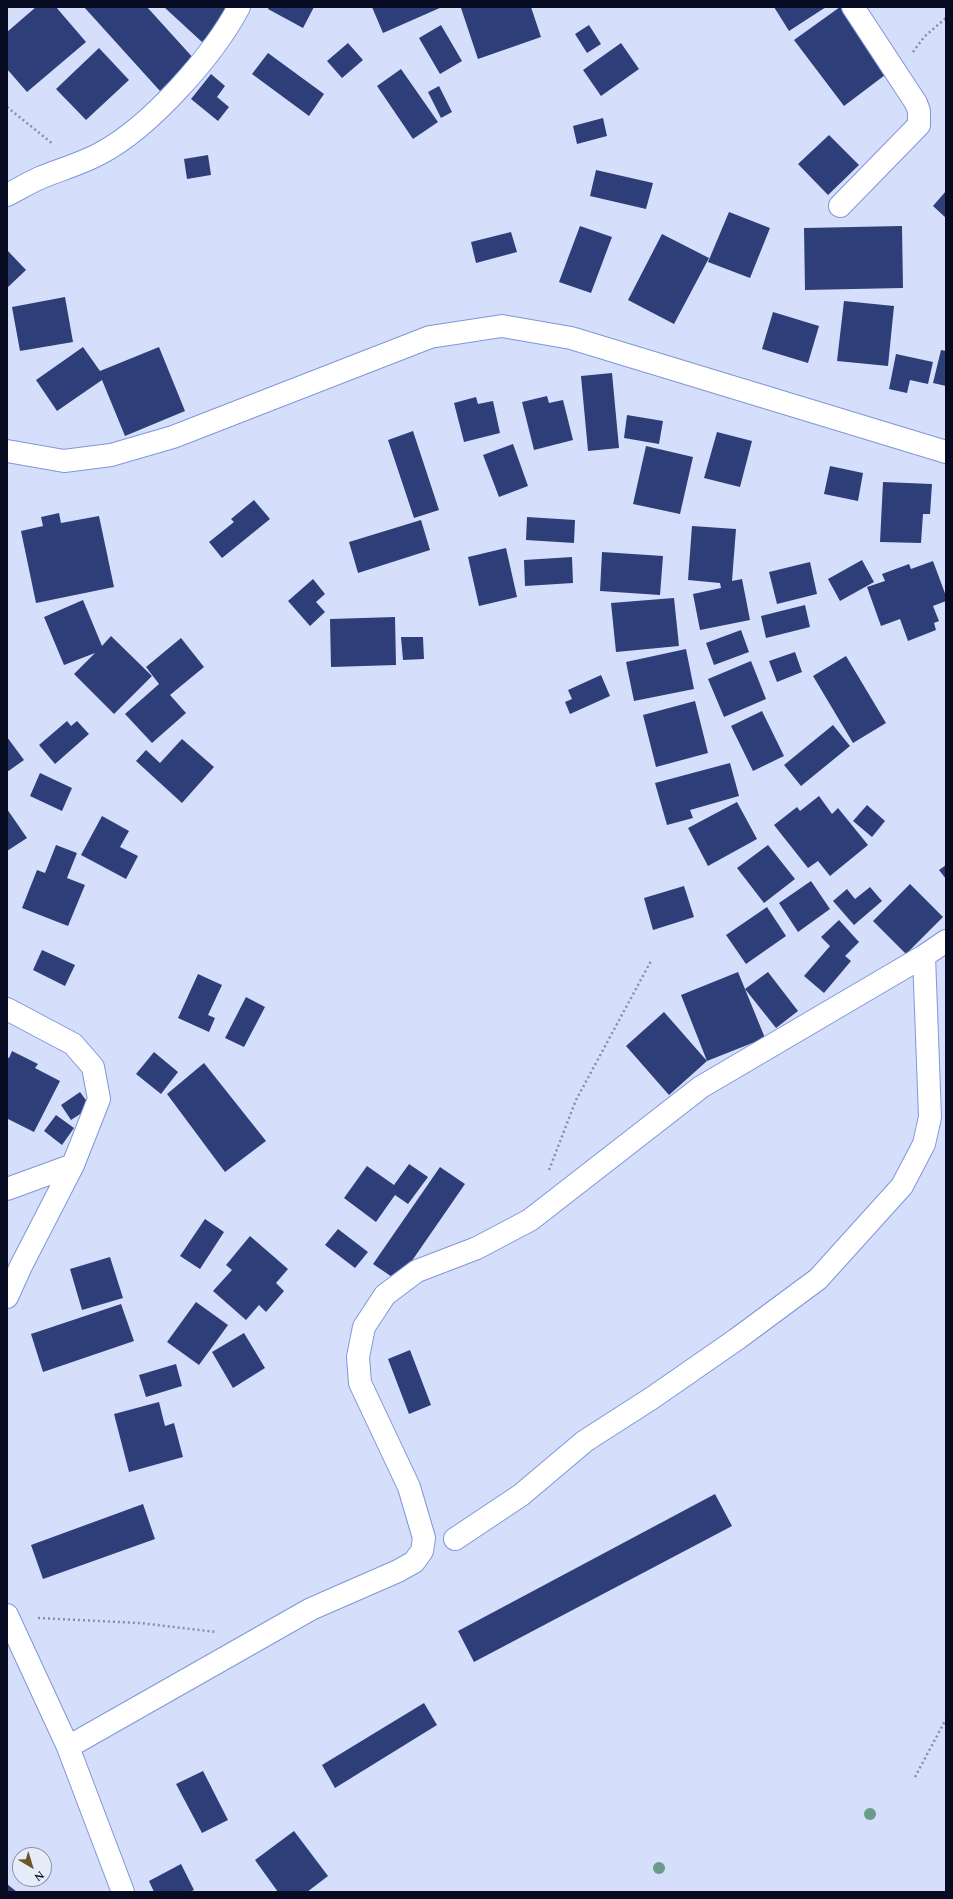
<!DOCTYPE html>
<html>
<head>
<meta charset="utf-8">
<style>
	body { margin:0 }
	#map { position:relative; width:953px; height:1899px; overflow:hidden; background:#d5dffb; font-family:Spectral,serif }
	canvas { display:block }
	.frame { position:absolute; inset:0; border:8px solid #060b22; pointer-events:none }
	.north { position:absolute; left:12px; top:1847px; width:40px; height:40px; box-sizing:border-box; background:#e7ecfb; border:1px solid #8d92a4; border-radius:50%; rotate:142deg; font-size:11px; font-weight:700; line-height:16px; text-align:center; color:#060b22 }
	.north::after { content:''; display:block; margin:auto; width:14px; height:18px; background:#6a5826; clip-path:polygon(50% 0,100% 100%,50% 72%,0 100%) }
</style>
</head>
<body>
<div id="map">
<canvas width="953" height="1899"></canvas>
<div class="frame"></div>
<div class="north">N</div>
</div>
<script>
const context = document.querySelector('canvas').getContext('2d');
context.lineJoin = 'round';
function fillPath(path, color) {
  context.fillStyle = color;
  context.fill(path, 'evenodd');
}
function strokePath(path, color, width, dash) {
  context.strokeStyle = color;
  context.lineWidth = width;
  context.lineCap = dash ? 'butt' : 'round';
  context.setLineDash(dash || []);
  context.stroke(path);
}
const building = new Path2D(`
	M36 7H56L86 42 27 92 7 69V32Z
	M84 7H147L195 60 160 91Z
	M164 7H234L202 42Z
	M269 7H314L303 28 268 9Z
	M372 7H442L383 33Z
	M464 7H531L541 37 478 59 461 8Z
	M774 7H826L789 31Z
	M840 7 889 72 844 106 794 40Z
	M441 25 462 61 440 74 419 38Z
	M589 25 601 44 587 53 575 34Z
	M348 43 363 60 342 78 327 61Z
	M621 43 639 69 601 96 583 70Z
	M99 48 129 80 86 120 56 89Z
	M268 53 324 94 309 116 252 74Z
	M401 69 438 122 413 139 377 86Z
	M211 74 225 86 217 97 229 107 218 121 191 99Z
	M439 86 452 112 441 118 428 92Z
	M603 118 607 136 577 144 573 126Z
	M829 135 859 165 828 195 798 164Z
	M208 155 211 175 187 179 184 159Z
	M596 170 653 183 646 209 590 196Z
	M946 191V218L933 206Z
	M729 212 770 228 750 278 708 262Z
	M580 226 612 237 591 293 559 282Z
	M902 226 903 288 805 290 804 228Z
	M511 232 517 252 476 263 471 242Z
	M662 234 709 258 674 324 628 300Z
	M7 250 26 270 7 288Z
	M65 297 73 342 20 351 12 307Z
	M844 301 894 306 888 366 837 361Z
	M773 312 819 326 808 363 762 349Z
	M83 347 100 371 159 347 185 411 125 436 102 380 57 411 36 380Z
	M941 350 946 351V386L933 383Z
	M896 354 933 362 928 384 910 380 907 393 889 389Z
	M612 373 619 448 588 451 581 376Z
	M547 396 549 403 563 400 573 440 534 450 522 402Z
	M476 397 478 404 493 401 500 433 464 442 454 403Z
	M627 415 663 421 659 444 624 438Z
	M413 431 439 510 414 518 388 440Z
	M717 432 752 441 740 487 704 478Z
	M513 444 528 486 499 497 483 455Z
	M646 446 693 457 680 514 633 504Z
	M830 466 863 473 858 501 824 494Z
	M883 482 932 484 930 514H923L921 543 880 542Z
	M254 500 270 519 222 558 209 542 234 522 231 519Z
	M59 513 61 523 99 516 114 587 36 603 21 531 43 526 41 517Z
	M527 517 575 520 574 543 526 540Z
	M421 520 430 550 358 573 349 542Z
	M692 526 736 529 732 581 742 579 750 620 700 630 693 594 721 588 720 583 688 580Z
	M506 548 517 597 479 606 468 557Z
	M602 552 663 556 660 595 600 591Z
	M572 557 573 583 525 586 524 560Z
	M862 560 874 582 840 601 828 579Z
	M933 561 946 596V601L933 606 939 621 934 623 936 630 908 641 900 619 881 626 867 587 885 581 882 574 909 564 911 569Z
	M810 562 817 594 777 604 769 572Z
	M313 579 325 594 316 602 325 612 310 626 288 601Z
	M674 598 679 646 616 652 611 603Z
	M83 600 102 646 111 636 152 676 114 714 74 674 95 653 64 665 44 617Z
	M805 605 810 627 766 638 761 616Z
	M395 617 396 665 331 667 330 619Z
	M741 630 749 652 714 665 706 643Z
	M401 637H423L424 659 403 660Z
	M181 638 204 667 170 695 186 713 152 743 125 714 159 684 146 667Z
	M686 649 694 689 634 701 626 662Z
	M795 652 802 672 777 682 769 661Z
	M846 656 886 723 853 743 813 676Z
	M751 661 766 699 724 717 708 679Z
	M601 675 610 696 570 714 565 702 572 699 568 690Z
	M695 701 708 753 656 767 643 715Z
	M762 711 784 756 753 771 731 726Z
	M67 721 71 726 77 721 89 734 55 764 39 745Z
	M833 725 850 746 801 786 784 765Z
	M7 737 24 760 7 772Z
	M182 739 214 767 182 803 136 761 146 750 160 763Z
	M730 763 739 796 690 810 693 818 667 825 655 783Z
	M40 773 72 788 62 811 30 796Z
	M819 796 832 814 838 808 868 845 830 876 818 861 808 868 774 825 797 807 800 811Z
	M737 802 757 839 708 866 688 828Z
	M867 805 885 821 872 837 853 821Z
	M7 809 27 838 7 851Z
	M102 816 129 831 120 847 138 856 126 879 81 855Z
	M56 845 77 853 67 878 85 885 68 926 22 908 37 870 45 873Z
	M768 845 795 879 764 903 737 868Z
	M946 865V879L939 870Z
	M811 881 830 909 798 932 779 903Z
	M910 884 943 917 906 954 873 921Z
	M684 886 694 917 653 930 644 898Z
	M870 887 882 901 854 925 833 901 847 889 855 899Z
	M767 907 786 936 746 964 726 935Z
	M839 920 859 942 845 956 851 961 824 993 804 976 830 946 821 937Z
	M42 950 75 965 65 986 33 970Z
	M738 972 765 1038 707 1061 681 995Z
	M768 972 798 1011 776 1028 745 989Z
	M198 974 222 985 208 1015 215 1018 209 1032 178 1018Z
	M246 997 265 1007 244 1047 225 1038Z
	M664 1012 707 1061 669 1095 626 1046Z
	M12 1051 38 1064 35 1068 60 1081 34 1132 8 1119 7 1121V1057L9 1058Z
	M154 1052 178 1072 161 1094 136 1074Z
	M204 1063 266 1141 225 1172 167 1094Z
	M80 1092 91 1107 71 1120 61 1105Z
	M56 1115 74 1128 62 1145 44 1131Z
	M409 1164 428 1177 408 1204 395 1195 376 1222 344 1198 367 1166 394 1185Z
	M440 1167 465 1184 398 1281 373 1264Z
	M205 1219 224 1232 200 1269 180 1256Z
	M338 1229 368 1252 355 1268 325 1245Z
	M250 1236 288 1269 276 1283 284 1291 266 1312 259 1305 246 1320 213 1291 232 1270 226 1265Z
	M110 1257 123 1298 82 1310 70 1269Z
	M196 1302 228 1325 199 1365 167 1342Z
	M121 1304 134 1341 43 1372 31 1334Z
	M244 1333 265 1368 233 1388 212 1352Z
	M410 1350 431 1405 409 1414 388 1359Z
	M176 1364 182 1386 146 1397 139 1375Z
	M159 1402 165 1426 174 1423 183 1457 129 1472 114 1414Z
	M715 1494 732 1526 474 1662 458 1631Z
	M143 1504 155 1539 43 1579 31 1545Z
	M424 1703 437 1725 335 1788 322 1765Z
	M203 1771 228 1820 202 1833 176 1784Z
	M294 1831 328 1876 307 1892H278L255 1860Z
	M181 1864 194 1890 189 1892H154L149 1881Z
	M7 1884 17 1892H7Z`);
const path = new Path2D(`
	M913 52 924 37 946 18
	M7 107 53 144
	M549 1170 576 1100 651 961
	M38 1618 140 1623 216 1632
	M915 1777 946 1719`);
const minor = new Path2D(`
	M7 195C19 189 30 182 42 177 62 169 83 163 101 153 150 127 213 56 239 7
	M840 206 919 125V111L916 103 853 7
	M7 451 64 461 111 455 173 437 430 337 502 326 571 338 946 452
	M7 1009 73 1044 93 1067 99 1099 73 1165 21 1266 7 1297
	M7 1189 73 1165
	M455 1539 521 1495 585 1441 652 1398 737 1339 818 1279 902 1186 924 1144 930 1117 924 956
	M7 1615 68 1747 123 1892
	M68 1747 311 1609 398 1571 414 1562 422 1551 424 1538 409 1487 360 1383 358 1357 364 1327 385 1295 417 1271 477 1248 530 1220 701 1087 924 956 946 941`);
const trees = [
	[870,1814],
	[659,1868]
];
fillPath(building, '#2e3e79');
strokePath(minor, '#8096d8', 24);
strokePath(path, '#868ea8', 2.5, [2, 3]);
strokePath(minor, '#fff', 22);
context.fillStyle = '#6a9a8a';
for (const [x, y] of trees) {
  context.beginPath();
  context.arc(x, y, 6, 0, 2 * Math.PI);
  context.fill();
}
</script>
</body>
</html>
